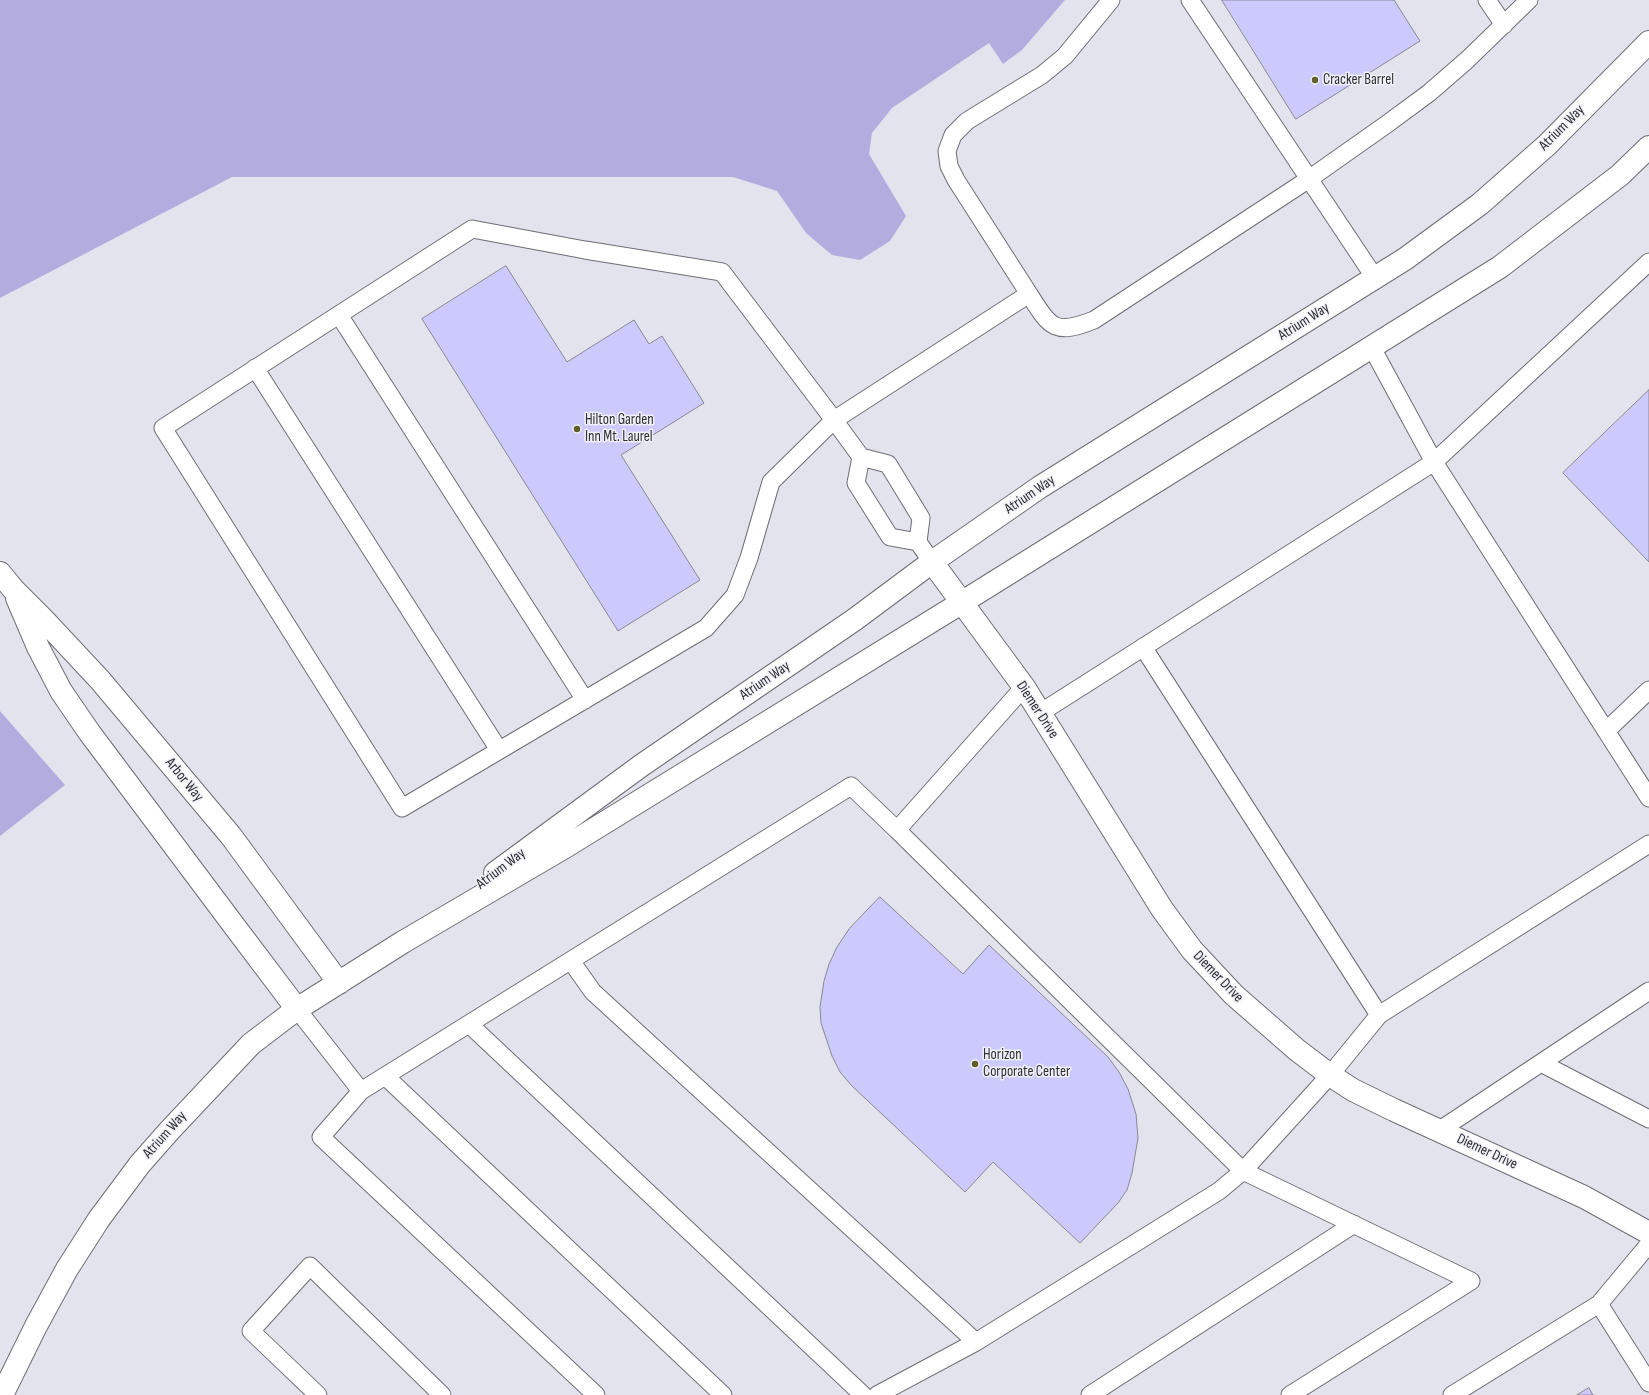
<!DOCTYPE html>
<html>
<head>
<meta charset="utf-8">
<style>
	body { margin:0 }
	canvas { display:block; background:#e3e3ed }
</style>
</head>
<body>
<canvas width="1649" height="1395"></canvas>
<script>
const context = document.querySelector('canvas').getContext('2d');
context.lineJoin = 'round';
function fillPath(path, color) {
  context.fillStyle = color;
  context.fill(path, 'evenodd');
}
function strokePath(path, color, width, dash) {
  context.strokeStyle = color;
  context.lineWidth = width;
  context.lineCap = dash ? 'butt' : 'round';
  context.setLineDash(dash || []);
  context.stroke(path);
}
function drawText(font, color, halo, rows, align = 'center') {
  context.font = font + ' "Sofia Sans Condensed",sans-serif';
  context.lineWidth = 3;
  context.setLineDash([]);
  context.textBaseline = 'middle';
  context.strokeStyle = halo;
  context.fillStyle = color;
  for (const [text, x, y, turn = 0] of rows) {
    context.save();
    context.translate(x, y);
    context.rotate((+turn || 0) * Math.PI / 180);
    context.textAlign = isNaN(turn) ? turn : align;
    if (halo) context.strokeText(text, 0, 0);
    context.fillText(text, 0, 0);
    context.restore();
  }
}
const green = new Path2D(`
	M0 0H1065L1022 50 1003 64 989 43 892 108 872 133 869 154 906 216 890 241 860 260 832 255 806 233 777 191 733 177H232L0 298Z
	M0 711 65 785 0 836Z`);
const building = new Path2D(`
	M1222 0H1394L1420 41 1296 119Z
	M506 266 567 362 634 320 649 344 662 336 704 403 621 455 700 580 618 631 422 319Z
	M1649 390V562L1563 473Z
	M880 897 963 974 989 945 1108 1057 1119 1072 1128 1089 1136 1114 1138 1138 1132 1173 1127 1190 1118 1203 1080 1243 993 1162 965 1192 852 1086 840 1072 832 1056 821 1023 820 1007 824 981 829 964 837 947 849 929Z
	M1589 1388 1593 1395H1577Z`);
const lane = new Path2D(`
	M1190 0 1375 278
	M1487 0 1504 25
	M472 229 585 250 722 272 834 420 771 482 749 558 735 595 706 628 402 808 163 428Z
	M1649 262 1434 462 1649 798
	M1029 294 956 180 949 166 947 151 953 135 967 121 1042 75 1065 56 1111 0
	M339 315 585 700
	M255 368 499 750
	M861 457 856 483 890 537 918 542 932 562
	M918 542 921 518 888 464 861 457 834 420 1029 294C1050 327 1054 336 1094 320L1309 179 1387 124 1429 93 1467 60 1529 0
	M1143 647 1379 1015 1330 1075 1243 1171 1471 1281 1290 1395
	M1040 713 1434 462 1371 346
	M1606 731 1649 690
	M571 961 593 992 976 1342
	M297 1009 361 1091 851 786 897 830 1024 687
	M1379 1015 1649 844
	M469 1024 863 1395
	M1541 1063 1649 1119
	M385 1076 723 1395
	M361 1091 321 1137 596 1395
	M1440 1130 1649 991
	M1599 1304 1649 1383
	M318 1395 251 1331 310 1266 442 1395
	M877 1395 976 1342 1219 1191 1243 1171 897 830
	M1090 1395 1354 1224
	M1452 1395 1599 1304 1649 1244`);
const street = new Path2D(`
	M932 562 1024 687 1162 909 1192 950 1234 995 1297 1050 1330 1075 1353 1090 1394 1110 1584 1197 1649 1233
	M0 573 13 589 43 619 100 680 231 836 339 983
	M17 598 38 647 61 691 89 732 232 923 297 1009
	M495 873 642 765 854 620 932 562 1040 487 1405 259 1480 204 1547 145 1649 42
	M2 1395 36 1326 67 1269 99 1219 140 1164 170 1130 251 1044 297 1009 403 942 565 847 961 603 1500 267 1620 175 1649 147`);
const markers = [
	[1315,80,4,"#605e2b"],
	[577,429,4,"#605e2b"],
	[975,1064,4,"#605e2b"]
];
const poiNames = [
	["Cracker Barrel",1323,80],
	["Hilton Garden",585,420],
	["Inn Mt. Laurel",585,437],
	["Horizon",983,1055],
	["Corporate Center",983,1072]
];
const streetNames = [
	["Atrium Way",1562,128,-45],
	["Atrium Way",1304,322,-32],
	["Atrium Way",1030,495,-34],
	["Atrium Way",765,681,-34],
	["Diemer Drive",1037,710,57],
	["Arbor Way",184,780,51],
	["Atrium Way",501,869,-37],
	["Diemer Drive",1218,977,46],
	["Atrium Way",165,1135,-48],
	["Diemer Drive",1487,1152,25]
];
fillPath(green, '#b1aedf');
fillPath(building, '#cccafc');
strokePath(building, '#888891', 1);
strokePath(lane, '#6e6e76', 19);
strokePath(street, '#6e6e76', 24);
strokePath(lane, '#fff', 17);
strokePath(street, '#fff', 22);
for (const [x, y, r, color] of markers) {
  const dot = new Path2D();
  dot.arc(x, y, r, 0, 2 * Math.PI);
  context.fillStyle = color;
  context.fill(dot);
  strokePath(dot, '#f1f1fa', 1.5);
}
drawText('15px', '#2e2e31', '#f1f1fa', poiNames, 'left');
drawText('15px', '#2e2e31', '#f1f1fa', streetNames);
</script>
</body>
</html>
